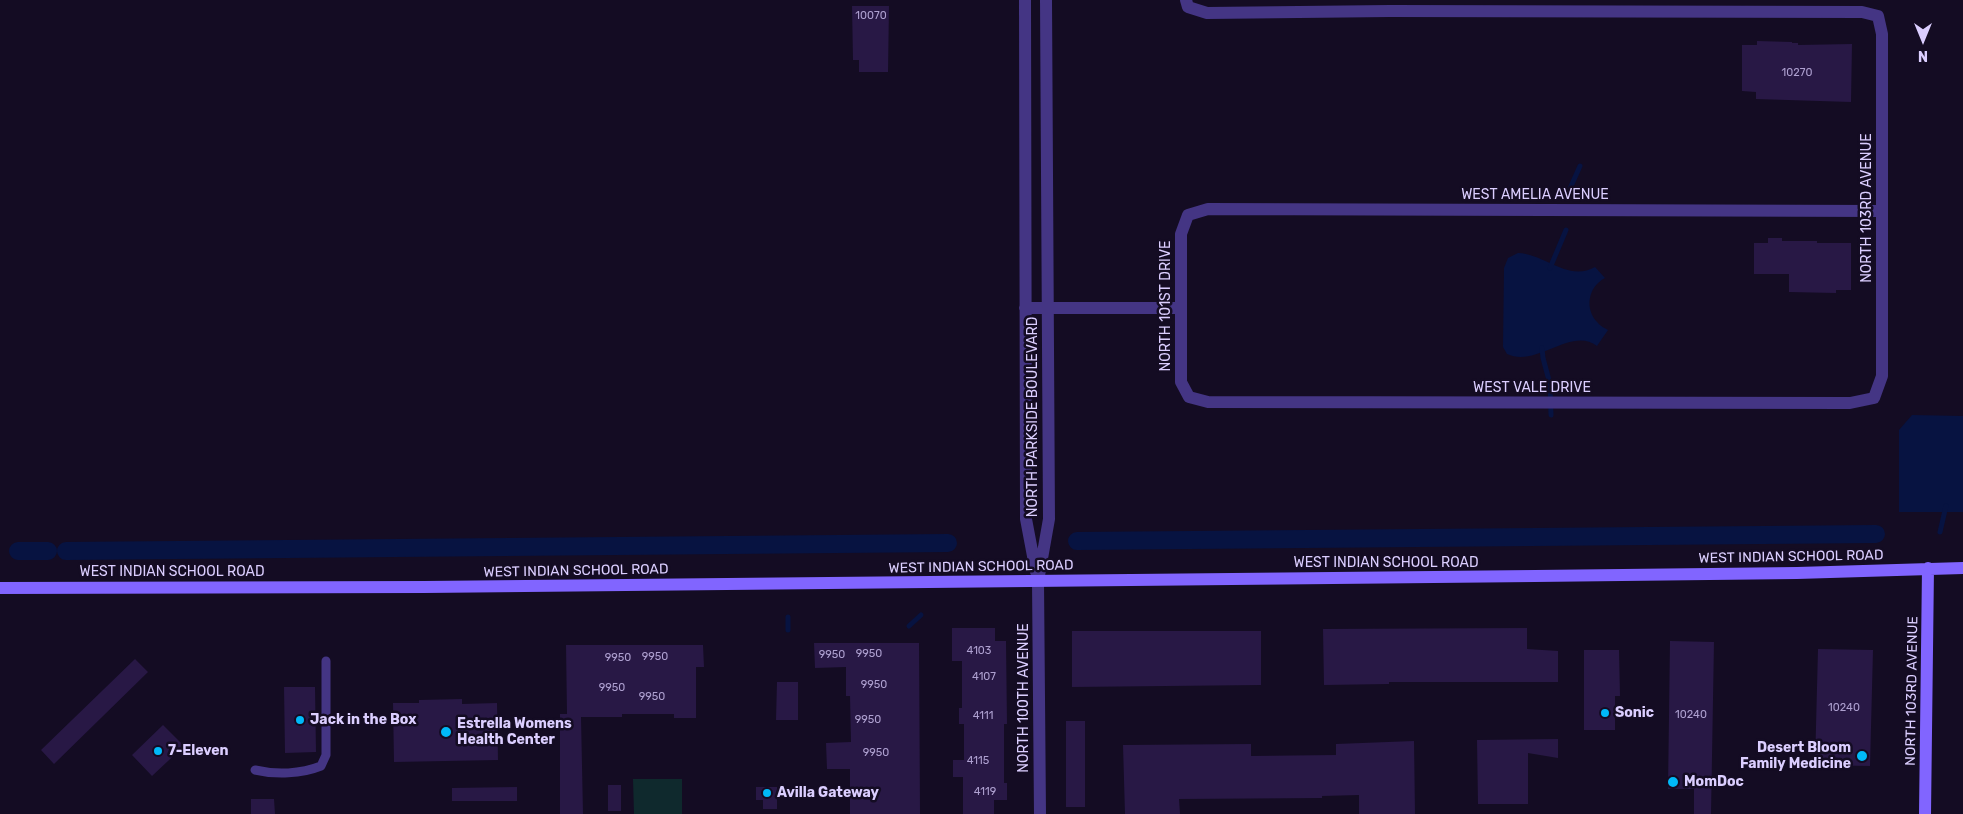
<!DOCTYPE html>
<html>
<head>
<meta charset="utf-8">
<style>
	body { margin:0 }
	#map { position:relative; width:1963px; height:814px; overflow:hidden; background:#140c23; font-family:Rubik,sans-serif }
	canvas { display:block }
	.north { position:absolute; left:1898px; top:15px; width:50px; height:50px; -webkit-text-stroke:4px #140c23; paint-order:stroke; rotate:180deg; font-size:14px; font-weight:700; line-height:20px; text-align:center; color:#dbceff }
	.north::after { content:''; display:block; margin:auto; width:18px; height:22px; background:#dbceff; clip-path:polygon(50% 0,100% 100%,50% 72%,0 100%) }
</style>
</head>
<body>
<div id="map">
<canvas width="1963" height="814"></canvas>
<div class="north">N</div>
</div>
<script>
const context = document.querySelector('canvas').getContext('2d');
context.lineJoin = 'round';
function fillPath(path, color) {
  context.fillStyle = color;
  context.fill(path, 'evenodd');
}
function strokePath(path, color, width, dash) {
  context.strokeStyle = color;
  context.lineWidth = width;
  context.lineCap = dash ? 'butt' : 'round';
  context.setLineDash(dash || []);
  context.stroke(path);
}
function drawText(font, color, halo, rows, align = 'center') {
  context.font = font + ' Rubik,sans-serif';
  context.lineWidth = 5;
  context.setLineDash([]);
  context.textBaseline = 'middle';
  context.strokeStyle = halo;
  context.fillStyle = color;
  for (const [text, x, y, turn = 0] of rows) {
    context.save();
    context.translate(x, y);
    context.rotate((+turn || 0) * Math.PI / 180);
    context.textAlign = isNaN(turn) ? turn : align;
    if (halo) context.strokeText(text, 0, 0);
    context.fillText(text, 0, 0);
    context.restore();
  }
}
const green = new Path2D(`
	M633 779H682V814H634Z`);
const water = new Path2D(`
	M1518 253C1545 254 1568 282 1595 267L1605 278C1588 287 1584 309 1598 323 1600 326 1605 328 1608 330L1597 346C1571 326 1537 368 1507 354L1503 347 1504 268 1508 258Z
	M1912 415 1963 416V512H1899V430Z`);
const stream = new Path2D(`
	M1568 193 1580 166
	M1550 268 1566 230
	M1542 348 1543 358 1550 384 1551 415
	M1940 532 1946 506
	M788 617V630
	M909 626 921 615`);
const canal = new Path2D(`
	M1077 541 1876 534
	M18 551H48
	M66 551 948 543`);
const building = new Path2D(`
	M852 6H889L888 72H859V60H853Z
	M1757 41 1792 42V43H1798V45L1852 44 1851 102 1756 99V92L1742 91V45H1757Z
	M1768 238H1782V241H1817V243H1851V290H1836V293L1789 292V274H1754V243H1768Z
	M952 628H995V641H1006L1007 724H1004V783H1007V800H994V814H963V777H953V760H964V724H959V708H962V661H952Z
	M1527 628V649L1558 651V682H1389V684L1324 685 1323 629Z
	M1072 631H1261V685L1072 687Z
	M1670 641 1714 642 1711 814H1694V789H1668Z
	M814 643H919L920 814H850V769H827L826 743 851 742 850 696H846V667L815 668Z
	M566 645H703L704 667H696V718H674V714H622V717H581L583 814H560V714H567Z
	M1818 649 1873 650 1870 766 1815 765Z
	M1584 650H1619L1620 696H1615V730H1584Z
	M135 659 148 672 54 764 41 750Z
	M777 682H798V720H776Z
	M284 687H315L316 752 285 753Z
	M462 699V704L497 703 498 760 394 762 393 703H419V700Z
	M1066 721H1085V807H1066Z
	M163 725 184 746 152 776 132 755Z
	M1558 739V758L1528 753V804H1478L1477 740Z
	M1414 741 1415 814H1359V795L1322 796V798L1179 799 1180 814H1125L1123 745 1251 744V756L1336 755V744Z
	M608 785H621V811H608Z
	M517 787V801H452V788Z
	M756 787H777V809H763V800H756Z
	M251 799H274L275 814H251Z`);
const lane = new Path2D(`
	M255 770C276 775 301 774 321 766L326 755V661`);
const street = new Path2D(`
	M1025 0 1026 519 1036 572
	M1186 0 1188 7 1207 13 1390 11 1862 12 1878 16 1882 34V376L1874 398 1850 403 1208 402 1189 397 1181 382V234L1188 215 1208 209 1882 211
	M1025 308H1181
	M1040 814 1038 581 1049 519 1046 0`);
const secondary = new Path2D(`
	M0 588 424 587 1535 576 1797 573 1963 568
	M1925 814 1928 568`);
const markers = [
	[1605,713,5,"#00b9f9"],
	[300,720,5,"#00b9f9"],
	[446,732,6,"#00b9f9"],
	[158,751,5,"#00b9f9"],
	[1862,756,6,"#00b9f9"],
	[1673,782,6,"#00b9f9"],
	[767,793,5,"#00b9f9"]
];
const numberNames = [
	["10070",871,16],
	["10270",1797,73],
	["4103",979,651],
	["9950",869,654],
	["9950",832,655],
	["9950",655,657],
	["9950",618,658],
	["4107",984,677],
	["9950",874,685],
	["9950",612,688],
	["9950",652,697],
	["10240",1844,708],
	["10240",1691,715],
	["4111",983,716],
	["9950",868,720],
	["9950",876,753],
	["4115",978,761],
	["4119",985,792]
];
const streetNames = [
	["WEST AMELIA AVENUE",1535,195],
	["NORTH 103RD AVENUE",1867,208,-90],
	["NORTH 101ST DRIVE",1166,306,-90],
	["WEST VALE DRIVE",1532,388],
	["NORTH PARKSIDE BOULEVARD",1033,417,-90],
	["WEST INDIAN SCHOOL ROAD",1791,557,-1],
	["WEST INDIAN SCHOOL ROAD",1386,563],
	["WEST INDIAN SCHOOL ROAD",981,567,-1],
	["WEST INDIAN SCHOOL ROAD",576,571,-1],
	["WEST INDIAN SCHOOL ROAD",172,572],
	["NORTH 103RD AVENUE",1912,691,-89],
	["NORTH 100TH AVENUE",1024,698,-90]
];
const poiNames = [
	["Sonic",1615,713],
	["Jack in the Box",310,720],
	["Estrella Womens",457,724],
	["Health Center",457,740],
	["Desert Bloom",1851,748,"right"],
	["Family Medicine",1851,764,"right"],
	["7-Eleven",168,751],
	["MomDoc",1684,782],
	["Avilla Gateway",777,793]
];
fillPath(green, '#0f292d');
fillPath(water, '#071341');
strokePath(stream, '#071341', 5);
strokePath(canal, '#071341', 18);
fillPath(building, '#281845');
strokePath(lane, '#443584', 9);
strokePath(street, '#443584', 12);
strokePath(secondary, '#8165ff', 12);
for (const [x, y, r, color] of markers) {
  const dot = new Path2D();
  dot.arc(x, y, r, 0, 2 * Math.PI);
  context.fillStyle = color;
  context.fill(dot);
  strokePath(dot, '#140c23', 2);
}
drawText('11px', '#aea0d0', null, numberNames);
drawText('14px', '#dbceff', '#140c23', streetNames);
drawText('bold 14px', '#dbceff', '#140c23', poiNames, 'left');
</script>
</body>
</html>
